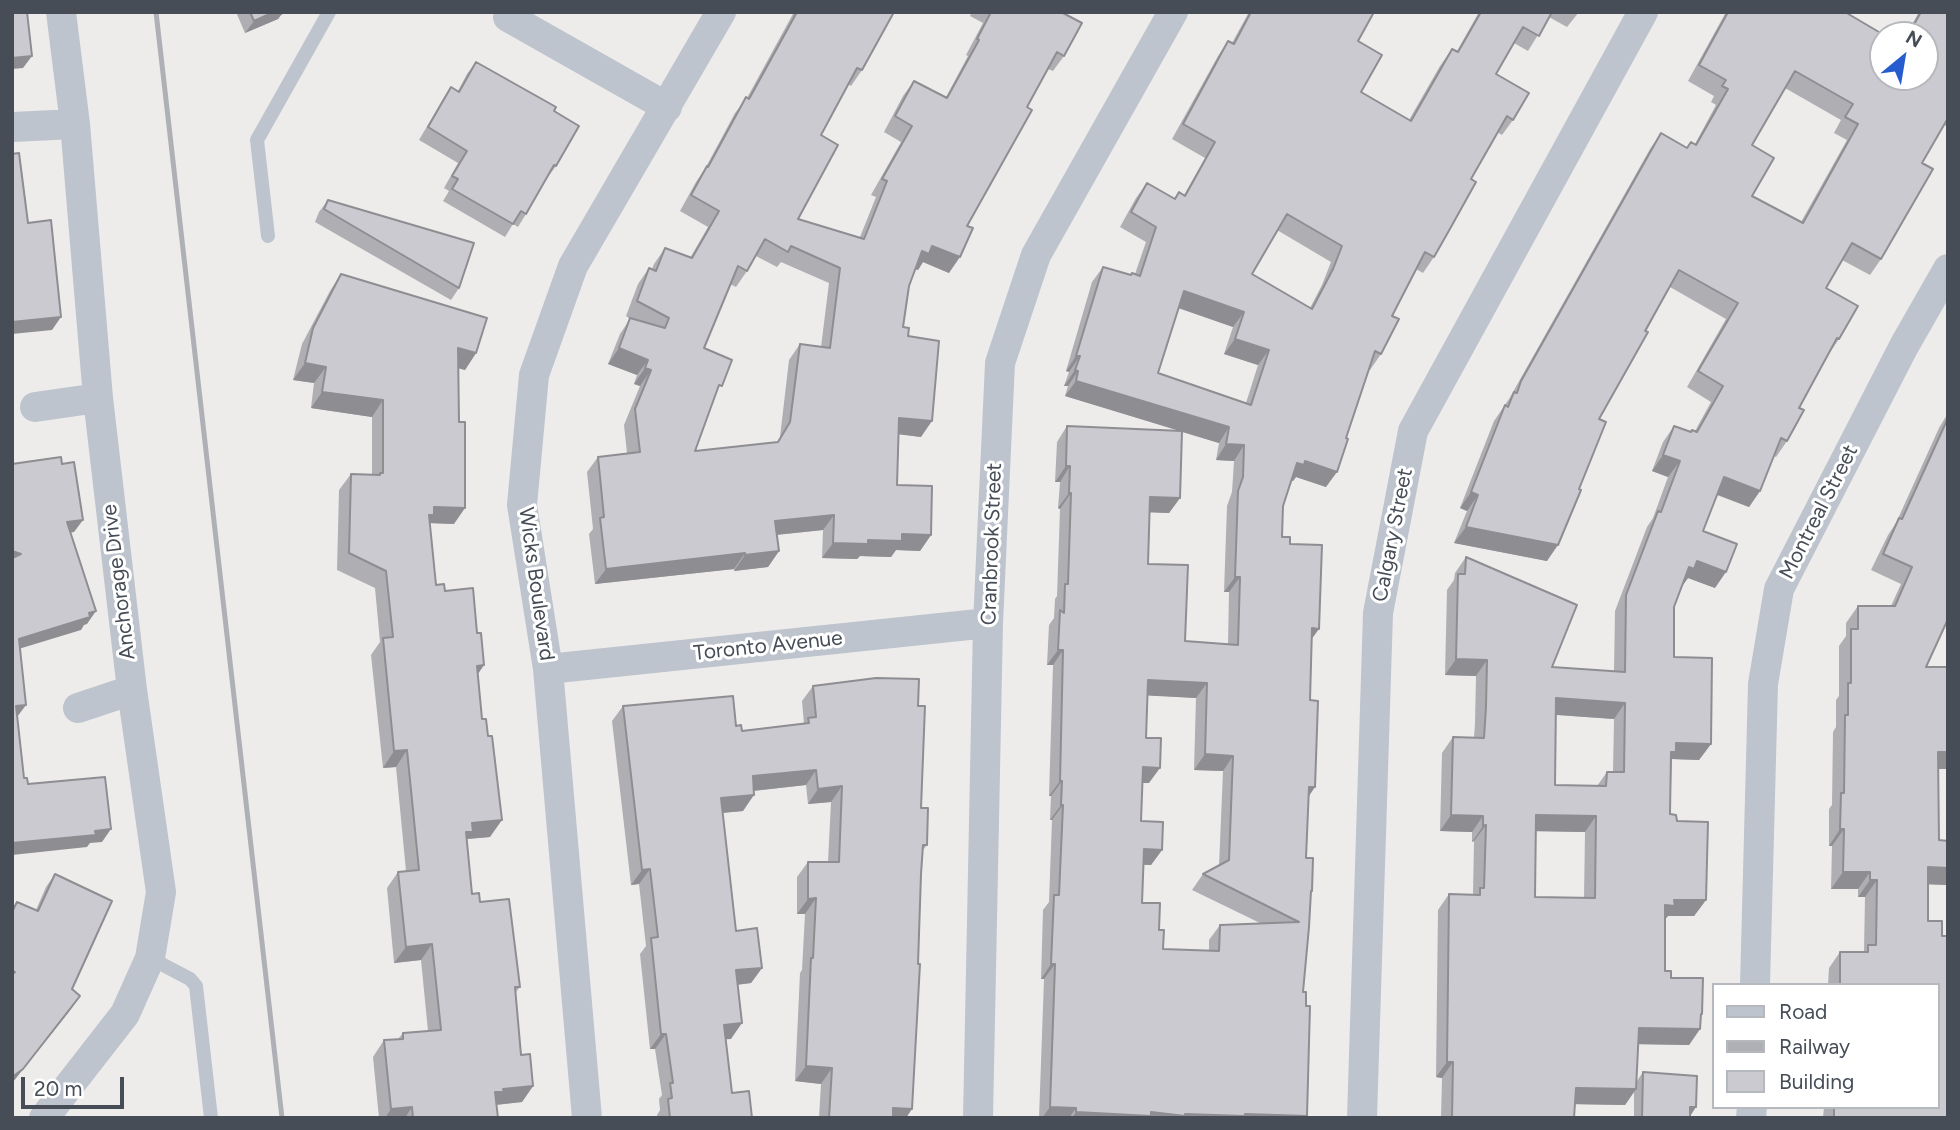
<!DOCTYPE html>
<html>
<head>
<meta charset="utf-8">
<style>
	body { margin:0 }
	#map { position:relative; width:1960px; height:1130px; overflow:hidden; background:#eeeceb; font-family:Figtree,sans-serif }
	canvas { display:block }
	.frame { position:absolute; inset:0; border:14px solid #464d57; pointer-events:none }
	.legend { position:absolute; left:1712px; top:983px; width:228px; height:126px; box-sizing:border-box; background:#fff; border:2px solid #b5b8bc; margin:0; padding:9px 12px; list-style:none; font-size:21px; color:#464d57 }
	.legend li { display:flex; align-items:center; gap:14px; height:35px }
	.legend b { width:35px; border:2px solid #b5b8bc }
	.north { position:absolute; left:1869px; top:21px; width:70px; height:70px; box-sizing:border-box; background:#fff; border:2px solid #b5b8bc; border-radius:50%; rotate:30deg; font-size:19px; font-weight:700; line-height:28px; text-align:center; color:#464d57 }
	.north::after { content:''; display:block; margin:auto; width:24px; height:32px; background:#265ccd; clip-path:polygon(50% 0,100% 100%,50% 72%,0 100%) }
	.scale { position:absolute; left:21px; top:1077px; width:103px; height:32px; box-sizing:border-box; border:4px solid #464d57; border-top:0; padding-left:9px; font-size:21px; line-height:24px; white-space:nowrap; color:#464d57; -webkit-text-stroke:5px #fff; paint-order:stroke }
</style>
</head>
<body>
<div id="map">
<canvas width="1960" height="1130"></canvas>
<div class="frame"></div>
<ul class="legend">
<li><b style="height:9px;background:#bec4cd"></b>Road</li>
<li><b style="height:9px;background:#aeb0b6"></b>Railway</li>
<li><b style="height:19px;background:#cacad0"></b>Building</li>
</ul>
<div class="north">N</div>
<div class="scale">20 m</div>
</div>
<script>
const context = document.querySelector('canvas').getContext('2d');
context.lineJoin = 'round';
function strokePath(path, color, width, dash) {
  context.strokeStyle = color;
  context.lineWidth = width;
  context.lineCap = dash ? 'butt' : 'round';
  context.setLineDash(dash || []);
  context.stroke(path);
}
function fillPath(path, color) {
  context.fillStyle = color;
  context.fill(path, 'evenodd');
}
function drawText(font, color, halo, rows, align = 'center') {
  context.font = font + ' Figtree,sans-serif';
  context.lineWidth = 6;
  context.setLineDash([]);
  context.textBaseline = 'middle';
  context.strokeStyle = halo;
  context.fillStyle = color;
  for (const [text, x, y, turn = 0] of rows) {
    context.save();
    context.translate(x, y);
    context.rotate((+turn || 0) * Math.PI / 180);
    context.textAlign = isNaN(turn) ? turn : align;
    if (halo) context.strokeText(text, 0, 0);
    context.fillText(text, 0, 0);
    context.restore();
  }
}
const service = new Path2D(`
	M268 236 257 140 329 12
	M150 958 190 979 196 986 211 1118`);
const minor = new Path2D(`
	M508 17 667 107
	M12 127 75 124
	M35 407 98 398
	M548 669 988 623
	M78 708 132 690
	M1755 985 1763 684 1779 589 1904 346 1948 269
	M44 1118 125 1014 150 958 161 892 132 690 98 398 75 124 61 12
	M587 1118 548 669 522 505 534 375 573 266 721 12
	M978 1118 988 623 1000 363 1036 255 1173 12
	M1362 1118 1378 613 1413 431 1643 12
	M1751 1118 1752 1107`);
const rail = new Path2D(`
	M156 12 282 1118`);
const wall = new Path2D(`
	M236 12H286L281 15 278 19 245 33Z
	M794 12H894L862 70 851 86 848 84 821 135 798 219 860 237 876 197 871 195 901 142 884 132 903 96 914 81 946 97 968 56 966 55 983 23 970 16 972 12H1061L1064 56 1053 71 1048 69 1027 107 967 226 949 273 923 262 918 270 915 269 909 286 903 327 908 336 921 437 899 434 897 485 931 535 920 551 896 550 891 557 860 556 857 559 822 558 823 530 777 535 779 551 768 567 734 571V569L595 584 589 534 593 529 587 472 598 457 627 453 624 425 640 386 634 384 637 375 608 364 620 334 630 319 626 316 638 284 649 268 652 269 654 264 665 248 690 258 708 227 680 211 696 182 706 167 735 113 747 98ZM756 256 777 267 781 262 829 283 821 347 800 344 789 360 780 437 777 442 695 451 715 395 704 348 730 284 736 287 747 271Z
	M1249 12H1374L1358 41 1361 92 1409 120 1440 66 1452 49 1457 51 1479 12H1579L1567 27 1549 17 1528 51 1514 43 1496 74 1513 120 1502 135 1497 132 1471 179 1434 257 1423 273 1416 269 1392 316 1381 354 1370 370 1369 369 1326 487 1296 477 1293 481 1291 480 1283 506 1282 537 1290 544 1312 638 1306 858 1311 893 1303 992 1306 1006V1118H1039L1044 979H1041L1043 910 1049 902 1052 820H1050L1051 796H1049L1053 665H1047L1049 625 1054 618 1055 599 1057 596 1060 509 1058 508 1060 482H1055L1057 442 1067 426 1181 431 1065 396 1068 386H1064L1069 372 1066 371 1092 282 1103 267 1131 275 1132 273 1135 274 1146 242 1120 227 1136 198 1147 183 1174 199 1179 192 1184 195 1205 158 1172 139 1218 56 1228 41 1232 43ZM1277 230 1331 262 1322 285 1310 308 1252 274ZM1178 308 1233 327 1224 354 1258 365 1246 403 1158 373ZM1182 432 1219 443 1216 460 1234 461 1232 492 1227 506 1224 592H1229L1228 644 1185 641 1148 564 1150 512 1169 513 1180 498ZM1148 695 1196 698 1194 770 1223 771 1219 866 1203 874 1192 890 1260 923 1220 925 1209 940V951L1163 949 1159 930 1142 903 1143 865H1151L1162 850 1141 821 1142 783H1149L1146 738Z
	M1726 12H1845L1883 77 1925 35H1906L1919 12H1948V123L1946 126 1944 125 1922 163 1881 259 1870 275 1842 260 1826 288 1839 339 1828 355 1799 408 1787 441 1776 457 1774 456 1760 491 1749 507 1717 495 1703 531 1715 588 1688 578 1683 585 1674 607V657L1711 744 1699 760 1672 759 1670 814 1677 821 1706 900 1694 916H1668L1665 919V971L1701 1016 1700 1029 1689 1045 1638 1044 1637 1081 1643 1072 1690 1116V1118H1634V1092L1625 1105 1575 1104 1574 1118H1441L1442 1078 1436 1077 1438 910 1449 894 1473 895 1474 841 1472 842V832L1440 831 1442 753 1453 737 1474 738 1475 723 1476 676 1445 675 1447 590 1454 580 1455 573 1466 557 1552 667 1614 672 1615 611 1647 527 1653 518 1668 477 1652 471 1663 442 1674 426 1690 432 1692 430 1695 431 1711 402 1687 387 1726 319 1670 287 1599 419 1547 561 1454 543 1467 511 1460 508 1494 421 1509 399 1650 149 1661 133 1686 148 1691 142 1695 144 1716 105 1711 102 1714 96 1688 81ZM1785 88 1841 120 1834 133 1847 140 1801 222 1752 196V145ZM1556 715 1614 719 1613 772H1607L1597 786 1555 785ZM1536 831 1585 832 1584 898 1535 897Z
	M476 62 554 111 556 166 547 178 526 214 518 227 513 224 505 237 443 201 449 191 444 188 458 163 419 140 443 99 451 87 458 91 467 74Z
	M328 200 459 288 451 300 315 222 319 212Z
	M341 274 476 353 465 370 458 368 454 524 430 523 436 585 445 591 477 633 484 665 478 674 490 837 467 839 472 894 480 902 520 987 515 993 521 1055 533 1086 522 1102 496 1105 498 1118H379L373 1057 384 1040 398 1039 403 1033 428 1031 421 960 394 963 387 888 398 872 406 871 396 767 383 768 371 655 380 642 375 588 337 570 339 490 351 474 372 475V417L311 408 314 383 293 380 302 344 330 291Z
	M1948 413V619L1926 667H1948V769H1938L1939 840 1948 841V885L1928 884V921H1942V936H1948V1118H1823L1824 1107H1937V985H1828L1829 968 1840 952H1863L1864 951 1865 897H1858V889H1831L1832 846H1829V809L1832 805 1833 732 1836 727V700L1839 696V646L1846 636V623L1858 606H1891L1901 584 1871 570 1888 535 1896 523 1939 428Z
	M813 686 918 706 921 808 927 845 923 850 906 1118H819L821 1084 795 1081 800 973 802 970 805 914H797V877L808 862H828L831 802 808 804 806 785 754 791 743 811 722 813 736 931 762 968 751 983 737 985 731 1039H726L732 1093 752 1118H658L657 1115 660 1110 659 1099 662 1095 655 1049H650L640 954 646 946 639 884 631 885 612 721 623 706 736 726 742 731 804 724 802 701Z
	M55 874 72 989 68 1013 12 1083V909L17 902 36 910 46 887Z`);
const shadedWall = new Path2D(`
	M274 12H286L281 15 278 19 245 33 254 21Z
	M32 56 23 68 12 69V58Z
	M932 246 960 257 949 273 923 262 918 270 911 267 922 251Z
	M1184 291 1244 312 1233 327 1173 306Z
	M61 317 52 330 12 334V322Z
	M1235 339 1269 350 1258 365 1224 354Z
	M458 348 476 353 465 370 447 365Z
	M619 348 648 360 637 375 608 364Z
	M1076 356H1080L1069 372 1066 371Z
	M305 363 326 367 314 383 293 380Z
	M645 368 651 370 640 386 634 384Z
	M1075 370 1078 371 1068 386H1064Z
	M1076 381 1229 427 1219 443 1065 396Z
	M322 392 383 400 372 417 311 408Z
	M899 418 932 421 921 437 888 433Z
	M1226 444 1244 445 1234 461 1216 460Z
	M1663 455 1680 461 1668 477 1652 471Z
	M1305 461 1337 472 1326 487 1296 477 1293 481 1286 478 1297 463Z
	M1066 466H1070L1060 482H1055Z
	M1724 477 1760 491 1749 507 1713 493Z
	M1471 492 1478 495 1467 511 1460 508Z
	M1069 493H1071L1060 509 1058 508Z
	M1150 497 1180 498 1169 513 1139 512Z
	M434 507 465 508 454 524 428 523 422 532Z
	M834 515 823 530 764 536 775 521Z
	M83 520 74 532 58 535 67 522Z
	M1466 527 1558 545 1547 561 1454 543Z
	M902 534 931 535 920 551 896 550 891 557 860 556 857 559 822 558 833 543 868 540Z
	M12 551 21 554 12 567Z
	M779 551 768 567 734 571 745 555Z
	M745 553 734 569 595 584 606 569Z
	M1697 561 1726 572 1715 588 1688 578 1683 585 1689 567Z
	M1235 577H1240L1229 592H1224Z
	M96 611 87 624 84 625 81 630 12 651 19 639Z
	M1312 628 1319 629 1308 644Z
	M1058 650H1063L1053 665H1047Z
	M1456 659 1487 660 1476 676 1445 675Z
	M484 665 472 682 477 666Z
	M1148 680 1207 683 1196 698 1137 695Z
	M1556 698 1625 703 1614 719 1545 714Z
	M26 705 17 717 16 706Z
	M1676 743 1711 744 1699 760 1672 759 1660 768Z
	M407 750 396 767 383 768 394 751Z
	M1938 752H1948V769H1927Z
	M1205 754 1233 756 1223 771 1194 770Z
	M1143 767 1160 768 1149 783H1132Z
	M816 770 806 785 742 792 753 776Z
	M1060 781H1062L1051 796H1049Z
	M842 786 831 802 808 804 818 789Z
	M1309 787H1315L1305 802Z
	M754 795 743 811 710 814 721 798Z
	M1061 805H1063L1052 820H1050Z
	M1451 815 1483 816 1472 832 1440 831Z
	M1536 815 1596 816 1585 832 1525 831Z
	M502 820 490 837 467 839 455 848 472 823Z
	M1486 825 1474 841 1472 842 1483 826Z
	M111 829 102 842 90 843 87 847 12 855V843Z
	M1840 829H1844L1832 846H1829Z
	M1144 849 1162 850 1151 865 1133 864Z
	M1928 867 1948 868V885L1916 884Z
	M650 869 639 884 631 885 642 870Z
	M1843 872H1870L1858 889H1831Z
	M1870 880H1877L1865 897H1858Z
	M816 898 805 914H797L808 899Z
	M1674 900H1706L1694 916H1668L1663 922 1665 905Z
	M432 944 421 960 394 963 406 947Z
	M1051 964H1055L1044 979H1041Z
	M762 968 751 983 725 986 736 970Z
	M77 1001 68 1013 12 1083V1077Z
	M1701 1014H1702L1692 1029H1700L1689 1045 1627 1044 1639 1028Z
	M742 1023 731 1039 714 1040 724 1025Z
	M661 1034H666L655 1049H650Z
	M1447 1062H1453L1442 1078 1436 1077Z
	M806 1066 832 1068 821 1084 795 1081Z
	M533 1086 522 1102 494 1105 495 1092 503 1089Z
	M1576 1088 1636 1089 1625 1105 1565 1104Z
	M412 1107 405 1118H385L391 1109Z
	M1050 1107 1076 1108 1069 1118H1042Z
	M1690 1107H1696L1689 1118Z
	M893 1108 912 1109 906 1118H886Z
	M1076 1112H1151L1185 1114H1245L1307 1116 1306 1118H1072Z`);
const building = new Path2D(`
	M12 12H27L32 56 12 58Z
	M250 12H274L254 21Z
	M797 12H894L862 70 857 68 821 135 838 145 798 219 864 239 887 181 882 179 912 126 895 116 914 81 947 98 979 40 977 39 991 12H1061L1082 23 1064 56 1057 52 1027 107 1032 110 967 226 973 228 960 257 932 246 929 254 922 251 909 286 903 327 909 328 908 336 939 341 932 421 899 418 897 485 932 486 931 535 902 534V541L868 540V544L833 543 834 515 775 521 779 551 745 555V553L606 569 600 518 604 517 598 457 640 452 635 409 651 370 645 368 648 360 619 348 630 318 665 328 669 318 637 301 649 268 656 271 665 248 692 258 719 211 691 195 707 166 708 167 746 97 749 99ZM765 239 788 252 791 246 840 268 830 348 800 344 790 422 778 442 695 451 719 385 722 386 732 360 704 348 738 266 747 271Z
	M1251 12H1374L1358 41 1382 55 1361 92 1411 121 1451 51 1452 49 1458 52 1481 12H1552L1539 36 1523 27 1496 74 1529 93 1513 120 1507 116 1471 179 1476 182 1451 227 1434 257 1425 252 1392 316 1399 319 1381 354 1375 351 1346 438 1348 439 1337 472 1305 461 1304 465 1297 463 1283 506 1282 537H1290V544L1322 545 1319 629 1312 628 1310 700 1318 701 1315 787H1309L1306 858H1313L1312 891H1311L1309 927 1303 992H1306V1006H1310L1307 1116 1245 1114V1116L1185 1114V1116L1151 1112V1116L1076 1112V1108L1050 1107 1055 964H1051L1054 895H1059L1063 805H1061L1062 781H1060L1063 650H1058L1060 610 1064 613 1065 584H1068L1071 493H1069L1070 466H1066L1067 426 1182 431 1180 498 1150 497 1148 564 1188 565 1185 641 1238 645 1240 577H1235L1238 491 1243 477 1244 445 1226 444 1229 427 1076 381 1078 371 1075 370 1080 356H1076L1103 267 1131 275 1132 273 1140 276 1156 227 1131 212 1147 183 1175 199 1179 192 1185 196 1215 142 1183 124 1228 41 1234 44ZM1287 214 1342 246 1333 269 1312 309 1252 274ZM1184 291 1244 312 1235 339 1269 350 1251 405 1158 373ZM1148 680 1207 683 1205 754 1233 756 1229 860 1203 874 1299 922 1220 925 1219 951 1163 949 1164 930H1159L1160 903H1142L1144 849 1162 850 1163 822 1141 821 1143 767 1160 768 1161 738H1146Z
	M1728 12H1845L1884 35H1883V77H1925V35H1908L1921 12H1948V118L1922 163 1933 169 1881 259 1852 243 1826 288 1858 306 1839 339 1837 338 1799 408 1804 410 1787 441 1781 438 1760 491 1724 477 1703 531 1737 544 1726 572 1697 561 1694 569 1689 567 1674 607V657L1712 658 1711 744 1676 743V752H1671L1670 814 1676 815 1677 821 1708 822 1706 900H1674L1675 906 1665 905V971H1671V978H1703L1702 1014H1701L1700 1029 1639 1028 1636 1089 1576 1088 1574 1118H1452L1453 1062H1447L1449 894 1480 895V888H1484L1486 825 1483 826V816L1451 815 1453 737 1484 738 1486 707 1487 660 1456 659 1458 574H1465L1466 557 1577 605 1552 667 1625 672 1626 595 1658 511 1661 512 1680 461 1663 455 1674 426 1691 432 1692 430 1697 432 1723 386 1698 371 1738 303 1679 270 1645 331 1648 332 1599 419 1606 422 1579 489 1581 490 1558 545 1466 527 1478 495 1471 492 1505 405 1508 407 1514 392 1517 393 1521 381 1661 133 1687 148 1691 142 1696 145 1728 89 1722 86 1726 80 1699 65ZM1795 71 1853 104 1845 117 1858 124 1803 223 1752 196 1774 158 1752 145ZM1556 698 1625 703 1624 772H1607L1606 786 1555 785ZM1536 815 1596 816 1595 898 1535 897Z
	M476 62 556 107 554 111 579 126 556 166 554 165 526 214 521 211 513 224 452 189 458 179 452 176 467 151 428 127 451 87 459 92Z
	M19 153 28 223 51 220 61 317 12 322V154Z
	M328 200 474 243 459 288 324 209Z
	M341 274 487 318 476 353 458 348 459 422H465V508L434 507V515H429L436 585 444 584 445 591 473 588 477 633H481L484 665 477 666 482 719H486L488 736H492L502 820 472 823 473 832H466L472 894 479 893 480 902 509 899 520 987H515L521 1055 530 1054 533 1086 503 1089 504 1092H495L498 1118H413L412 1107 391 1109 384 1040 403 1039V1033L441 1030 432 944 406 947 398 872 419 870 407 750 394 751 383 638 393 637 386 571 349 553 351 474 380 475V473H383V400L322 392 326 367 305 363 313 328Z
	M1948 418V619L1926 667H1948V752H1938L1939 840 1948 841V868L1928 867V921H1942V936H1948V1118H1834V1107H1937V985H1840V952H1868V945H1876L1877 880H1870V872H1843L1844 829H1840L1841 793H1844L1845 715H1848V683H1851V629H1858V606H1895L1912 567 1883 554 1899 518 1902 519Z
	M61 457 62 464 74 462 83 520 67 522 96 611 89 613 90 617 19 639 26 705 16 706 24 778H27L28 784 105 777 111 829 95 831 96 835 12 843V558L21 554 12 551V464Z
	M876 678 919 679 918 706H925L921 808H928L927 845H923L921 874 918 964H920L912 1109 893 1108V1118H829L832 1068 806 1066 811 958H813L816 898 808 899V862H839L842 786 818 789 816 770 753 776 754 795 721 798 736 931 757 928 762 968 736 970 742 1023 724 1025 732 1093 749 1091 752 1118H670L668 1099 672 1098 670 1083H673L666 1034H661L651 938 658 937 650 869 642 870 623 706 733 696 736 726 741 725 742 731 809 723 808 718 816 717 813 686Z
	M55 874 112 901 72 989 80 996 23 1069 12 1077V975L15 972 12 971V912L17 902 38 911Z
	M1643 1072 1697 1076 1696 1107H1690V1118H1642Z`);
const streetNames = [
	["Montreal Street",1819,512,-63],
	["Calgary Street",1393,535,-79],
	["Cranbrook Street",992,544,-88],
	["Anchorage Drive",119,582,-97],
	["Wicks Boulevard",536,584,82],
	["Toronto Avenue",768,646,-6]
];
strokePath(service, '#bec4cd', 14);
strokePath(minor, '#bec4cd', 30);
strokePath(rail, '#aeb0b6', 5);
fillPath(wall, '#aeaeb3');
fillPath(shadedWall, '#8d8d92');
fillPath(building, '#cacad0');
strokePath(building, '#8d8d92', 2);
drawText('21px', '#464d57', '#fff', streetNames);
</script>
</body>
</html>
